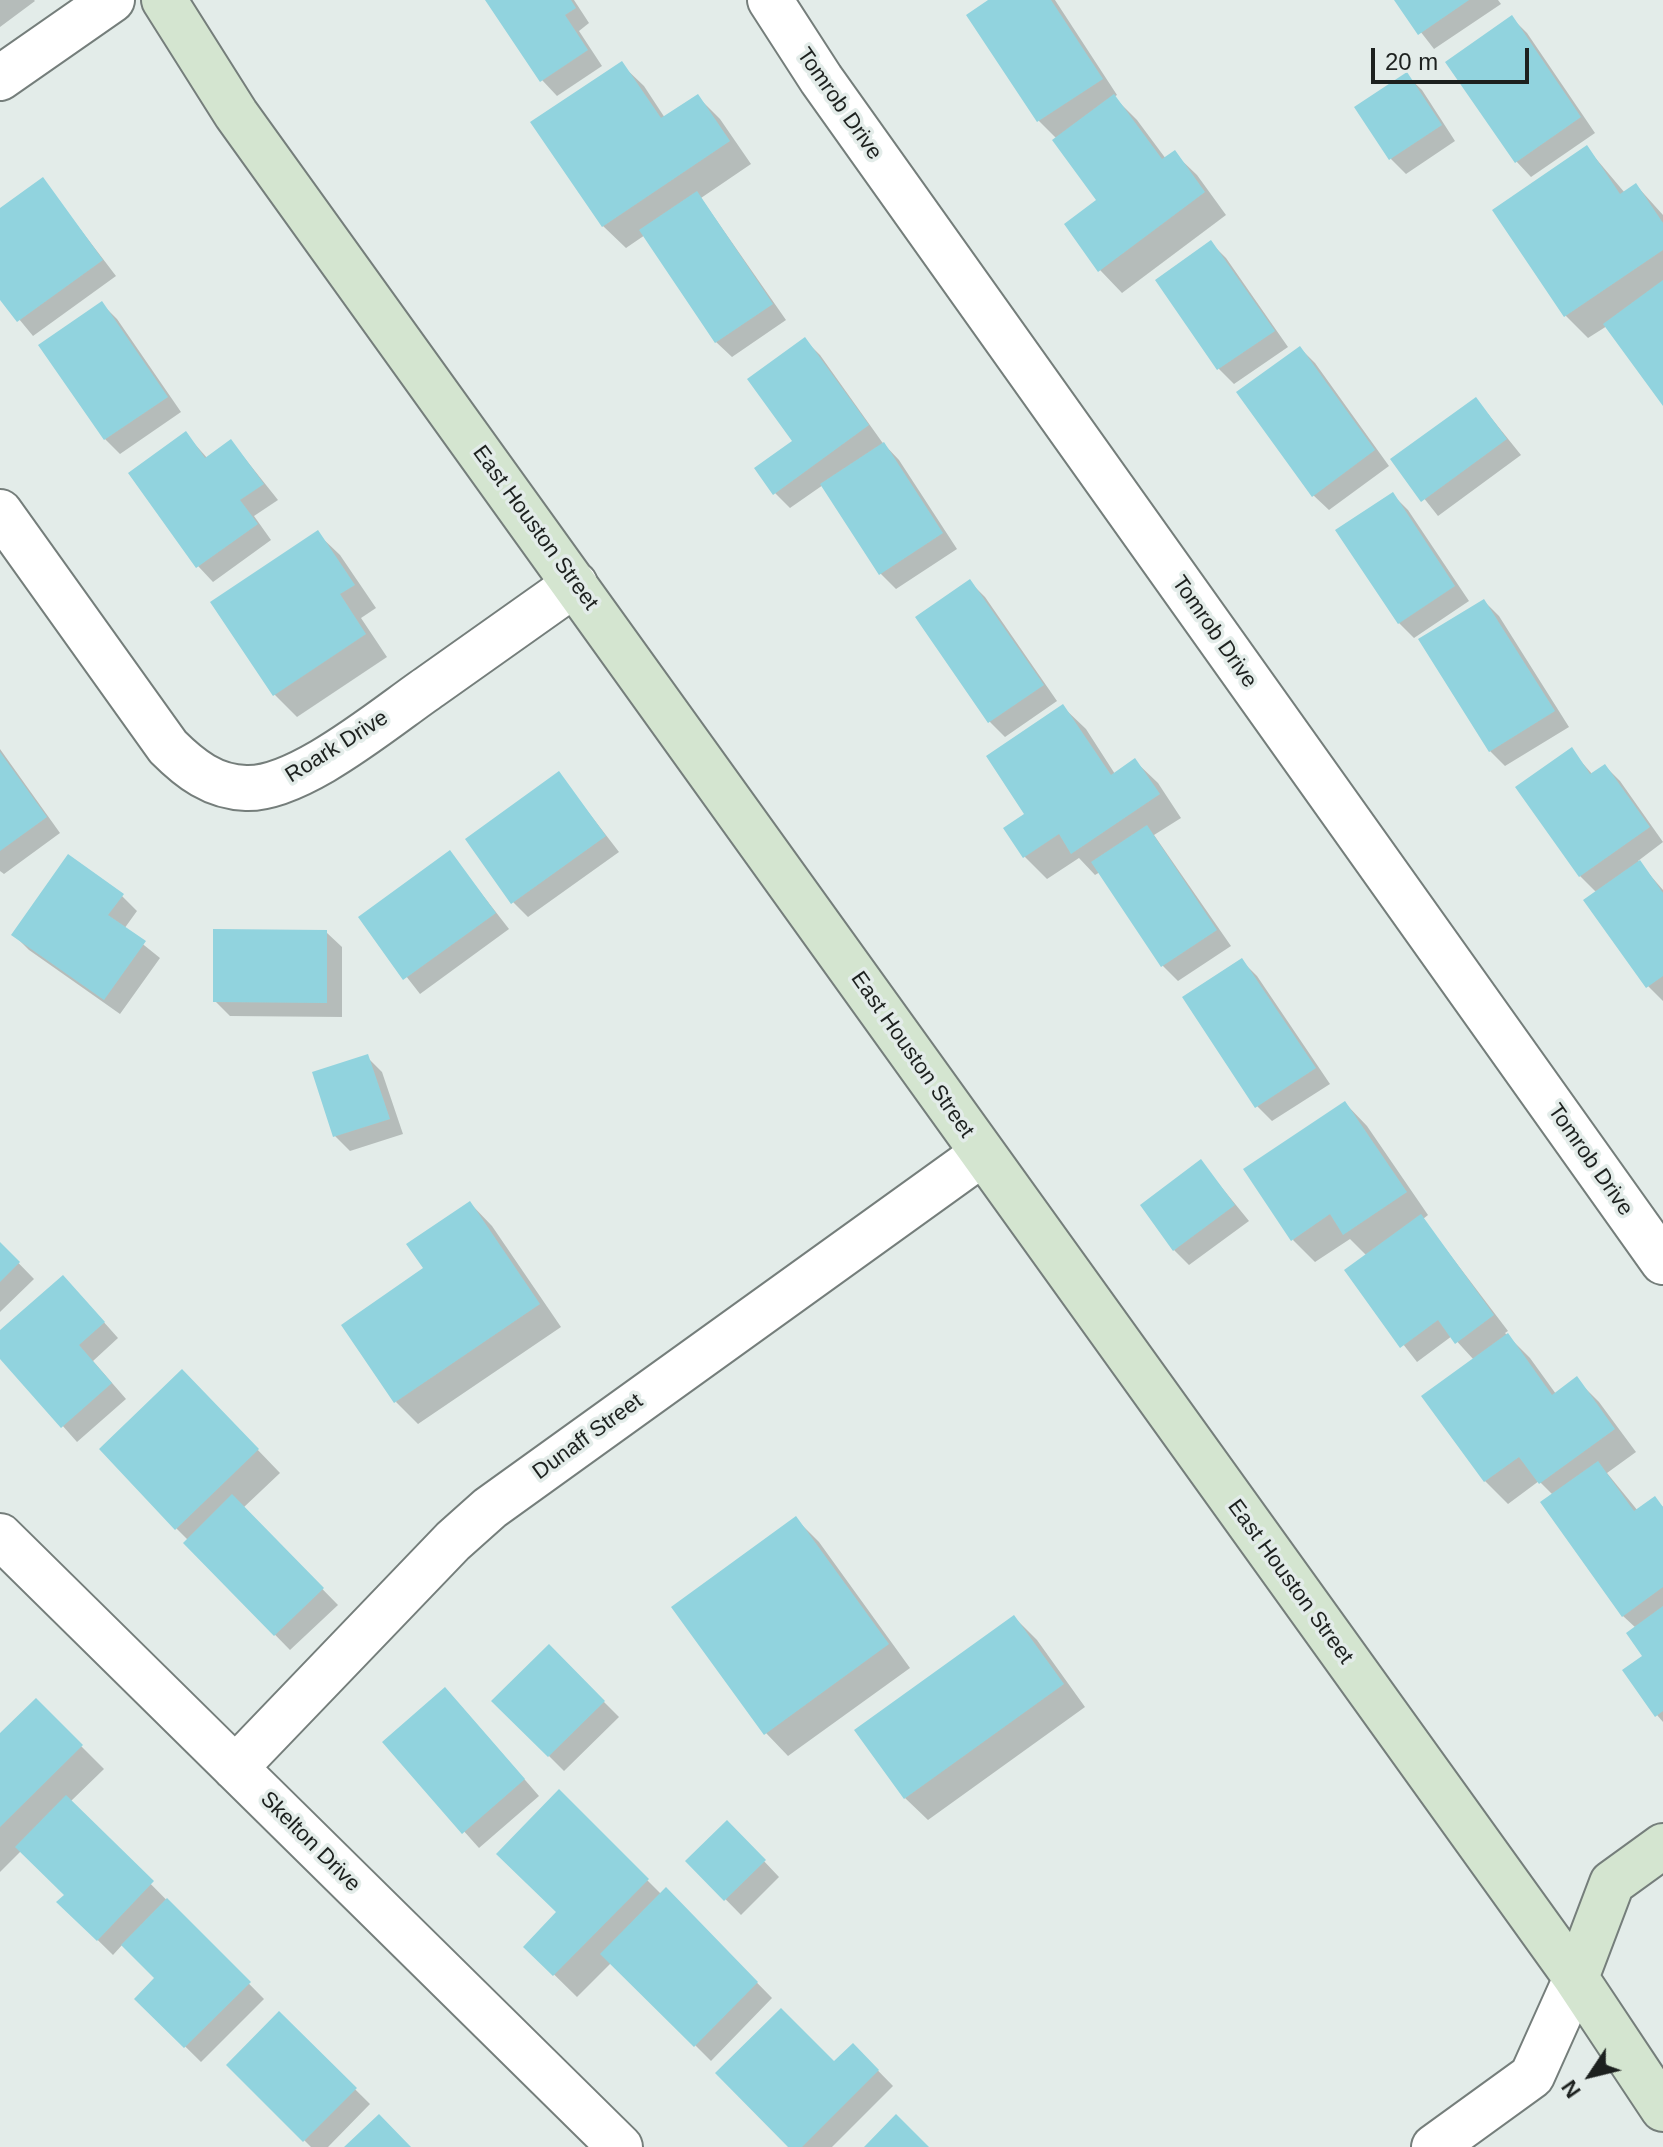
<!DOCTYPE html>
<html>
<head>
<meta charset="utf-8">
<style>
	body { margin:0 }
	#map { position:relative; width:1663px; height:2147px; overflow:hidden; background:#e3ece9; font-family:Arial,sans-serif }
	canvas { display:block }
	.north { position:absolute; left:1551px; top:2035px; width:80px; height:80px; -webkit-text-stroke:6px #e3ece9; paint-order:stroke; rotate:235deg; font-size:22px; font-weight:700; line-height:32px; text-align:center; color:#1d211f }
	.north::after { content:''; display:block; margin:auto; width:28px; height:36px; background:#1d211f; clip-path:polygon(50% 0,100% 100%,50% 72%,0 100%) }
	.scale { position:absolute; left:1371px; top:48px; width:158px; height:36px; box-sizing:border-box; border:4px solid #1d211f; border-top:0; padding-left:10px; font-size:24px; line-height:28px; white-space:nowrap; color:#1d211f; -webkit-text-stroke:6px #e3ece9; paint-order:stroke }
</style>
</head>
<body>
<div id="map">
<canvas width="1663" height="2147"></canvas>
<div class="north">N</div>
<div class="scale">20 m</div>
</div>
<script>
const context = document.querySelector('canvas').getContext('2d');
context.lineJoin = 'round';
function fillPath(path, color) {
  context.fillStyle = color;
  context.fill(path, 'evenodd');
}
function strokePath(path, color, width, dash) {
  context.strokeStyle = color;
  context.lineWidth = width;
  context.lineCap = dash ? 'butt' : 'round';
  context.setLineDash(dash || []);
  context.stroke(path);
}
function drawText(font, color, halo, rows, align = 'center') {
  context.font = font + ' Arial,sans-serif';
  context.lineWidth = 7;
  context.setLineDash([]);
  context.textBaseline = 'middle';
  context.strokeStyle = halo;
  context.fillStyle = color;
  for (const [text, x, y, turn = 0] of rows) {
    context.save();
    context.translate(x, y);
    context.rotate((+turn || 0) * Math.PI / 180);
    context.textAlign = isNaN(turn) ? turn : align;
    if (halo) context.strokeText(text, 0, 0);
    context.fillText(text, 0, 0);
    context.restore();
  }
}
const shadow = new Path2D(`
	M0 0H34L35 1 0 27Z
	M487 0H574L589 23 579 31 602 66 557 96 542 80Z
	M992 0H1055L1117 95 1114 97 1137 120 1166 159 1174 153 1197 175 1226 215 1122 293 1100 270 1099 201 1057 139 1039 121 969 15Z
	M1396 0H1498L1501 4 1434 49Z
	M1512 18 1527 33 1595 133 1531 177 1516 161Z
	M621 64 644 86 665 118 697 96 720 119 751 164 701 198 786 320 732 357 716 342 645 235 626 248 603 226Z
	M1406 75 1422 90 1455 141 1406 174 1391 159Z
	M1587 148 1625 193 1636 185 1663 215V402L1607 326 1588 338 1566 316 1495 211Z
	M42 179 116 276 33 336 0 296V210Z
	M1211 243 1226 258 1288 347 1234 384 1219 369Z
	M102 304 117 319 181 412 120 454 105 439 41 345Z
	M805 340 820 355 882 442 899 460 957 549 896 589 881 574 823 485 790 508 775 493 795 442Z
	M1300 348 1315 363 1389 466 1329 510 1313 495Z
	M1476 399 1521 455 1438 516 1393 459Z
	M186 434 208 459 231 441 278 500 254 516 271 540 213 582 198 566Z
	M1393 495 1408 510 1469 601 1414 638 1399 623Z
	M317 533 340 555 376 608 361 618 387 657 297 717 274 694Z
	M970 582 985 597 1057 701 1005 737 990 722 918 618Z
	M1484 601 1499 616 1569 727 1505 766 1490 751Z
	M1063 707 1086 729 1115 774 1135 761 1158 783 1181 818 1154 835 1231 946 1178 981 1163 966 1100 872 1095 875 1079 858 1047 879 1025 857 1006 828 1027 814Z
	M0 749 60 833 4 874 0 871Z
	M1571 750 1593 775 1605 766 1620 781 1663 842 1638 861 1663 890V1001L1648 986 1596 892 1580 876Z
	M559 774 619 852 528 917 513 902Z
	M450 853 509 929 420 994 360 917Z
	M122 896 137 911 124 929 160 958 120 1014 29 950 14 935Z
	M326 932 342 947V1017L230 1016 215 1001Z
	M1242 961 1257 976 1330 1084 1272 1121 1257 1106Z
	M367 1057 382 1072 403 1134 350 1151 335 1136Z
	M1345 1103 1367 1126 1428 1215 1423 1219 1508 1331 1505 1333 1530 1358 1556 1394 1576 1379 1599 1402 1636 1452 1607 1473 1638 1511 1655 1499 1663 1507V1722L1657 1715 1636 1628 1623 1616 1554 1496 1539 1481 1508 1504 1485 1481 1424 1396 1474 1360 1452 1336 1417 1362 1346 1271 1367 1256 1350 1239 1315 1262 1293 1240Z
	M1201 1162 1249 1221 1189 1265 1174 1250Z
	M470 1203 492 1226 561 1327 418 1424 396 1402Z
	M0 1244 34 1279 0 1312Z
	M78 1293 118 1338 93 1361 126 1399 77 1442 0 1355V1333Z
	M204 1394 280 1473 243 1508 338 1605 290 1650 185 1543 188 1540 176 1528Z
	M796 1519 819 1542 910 1668 788 1756 766 1733Z
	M1014 1617 1037 1640 1085 1707 928 1820 905 1798Z
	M549 1647 619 1717 564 1771 494 1701Z
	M36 1701 104 1769 70 1802 264 1999 201 2062 137 1999 157 1978 123 1944 113 1955 59 1902 67 1895 21 1851 0 1872V1736Z
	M460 1705 539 1796 479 1848 384 1742Z
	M559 1792 662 1895 666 1890 772 1998 711 2061 612 1962 577 1997 526 1947 559 1912Z
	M727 1822 779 1877 741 1915 688 1861Z
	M279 2014 370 2104 328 2147H311L229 2065Z
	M853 2045 893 2086 832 2147H791L834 2064Z`);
const building = new Path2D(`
	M485 0H571L576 8 565 15 588 50 540 82Z
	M988 0H1051L1103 79 1037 122 966 15Z
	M1394 0H1469L1418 35Z
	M1512 15 1581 117 1515 163 1445 62Z
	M622 61 661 118 698 94 730 141 602 227 530 122Z
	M1407 72 1442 125 1389 160 1354 107Z
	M1114 94 1162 159 1175 150 1205 192 1098 272 1064 224 1096 200 1052 140Z
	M1587 145 1620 194 1636 183 1663 223V250L1564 317 1492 210Z
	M43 177 103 260 17 322 0 300V208Z
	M697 191 773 304 715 343 639 230Z
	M1211 240 1275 331 1217 370 1155 280Z
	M1663 280V406L1603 324Z
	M102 301 168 397 104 440 38 345Z
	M805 337 869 425 773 495 754 468 792 441 747 379Z
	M1300 346 1375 450 1312 497 1236 392Z
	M1476 397 1507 439 1421 502 1390 459Z
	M186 431 205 458 231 439 264 484 240 500 258 524 196 568 128 473Z
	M884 442 943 533 879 575 820 484Z
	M1393 492 1455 586 1398 624 1335 530Z
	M318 530 355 585 340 594 366 634 273 696 210 602Z
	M970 579 1044 685 988 723 915 617Z
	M1484 599 1555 711 1489 752 1418 639Z
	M1063 704 1111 775 1135 758 1160 794 1071 854 1059 834 1023 858 1003 828 1024 814 986 756Z
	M1572 747 1590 774 1605 764 1650 827 1579 877 1515 787Z
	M0 752 47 817 0 851Z
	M559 771 606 836 511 904 465 839Z
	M1147 825 1217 930 1161 967 1091 862Z
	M450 850 496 913 403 980 358 917Z
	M68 854 124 894 108 915 146 941 104 1000 11 935Z
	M1640 860 1663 893V976L1646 988 1583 900Z
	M213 929 327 930V1003L213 1002Z
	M1242 958 1316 1068 1255 1108 1182 997Z
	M368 1054 390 1119 333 1137 312 1072Z
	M1345 1101 1407 1192 1343 1235 1330 1214 1291 1241 1243 1169Z
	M1201 1159 1235 1205 1173 1251 1140 1205Z
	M470 1201 540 1304 394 1403 341 1325 423 1268 406 1244Z
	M1421 1214 1494 1315 1455 1344 1438 1320 1400 1348 1344 1270Z
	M0 1242 20 1262 0 1282Z
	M63 1275 105 1322 79 1345 112 1383 61 1428 0 1359V1330Z
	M1508 1333 1552 1395 1577 1376 1615 1429 1539 1484 1519 1457 1484 1482 1421 1396Z
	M182 1369 259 1449 175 1530 99 1449Z
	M1598 1461 1634 1511 1655 1496 1663 1507V1587L1622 1617 1540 1502Z
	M232 1494 324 1588 274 1636 183 1543Z
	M796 1516 889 1644 764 1735 671 1607Z
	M1663 1606V1711L1655 1717 1622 1670 1642 1656 1626 1633Z
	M1014 1615 1064 1684 904 1799 854 1730Z
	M549 1644 605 1701 548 1757 491 1701Z
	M445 1687 525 1779 462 1834 382 1742Z
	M36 1698 83 1745 0 1827V1733Z
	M559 1789 649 1879 553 1976 523 1947 556 1912 496 1854Z
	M66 1795 154 1881 97 1941 56 1902 64 1895 15 1847Z
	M727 1820 766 1860 724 1901 685 1861Z
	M666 1887 758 1982 694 2047 600 1954Z
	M167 1898 251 1982 184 2048 134 1999 154 1978 121 1945Z
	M781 2008 834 2061 853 2043 879 2070 802 2147H788L715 2073Z
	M279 2011 357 2088 303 2142 226 2065Z
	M379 2114 411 2147H344Z
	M896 2114 929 2147H864Z`);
const street = new Path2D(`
	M770 0 821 79 1663 1262
	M0 78 112 0
	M0 512 168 747C190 769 213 787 246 788 300 790 387 716 431 686 479 652 527 618 575 584
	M0 1536 620 2147
	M235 1768 453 1541 490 1508 982 1154
	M1434 2147 1532 2076 1576 1978`);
const secondary = new Path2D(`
	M164 0 236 114 1576 1978 1663 2109
	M1576 1978 1612 1883 1663 1846`);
const streetNames = [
	["Tomrob Drive",839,104,55],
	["East Houston Street",535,528,54],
	["Tomrob Drive",1214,632,55],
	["Roark Drive",337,747,-32],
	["East Houston Street",912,1055,55],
	["Tomrob Drive",1590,1160,55],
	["Dunaff Street",588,1437,-36],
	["East Houston Street",1290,1582,54],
	["Skelton Drive",310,1842,45]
];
fillPath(shadow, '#0003');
fillPath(building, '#91d3de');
strokePath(street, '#757e7b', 48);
strokePath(secondary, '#757e7b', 48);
strokePath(street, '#fff', 44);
strokePath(secondary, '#d4e5d0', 44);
drawText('22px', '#1d211f', '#e3ece9', streetNames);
</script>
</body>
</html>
